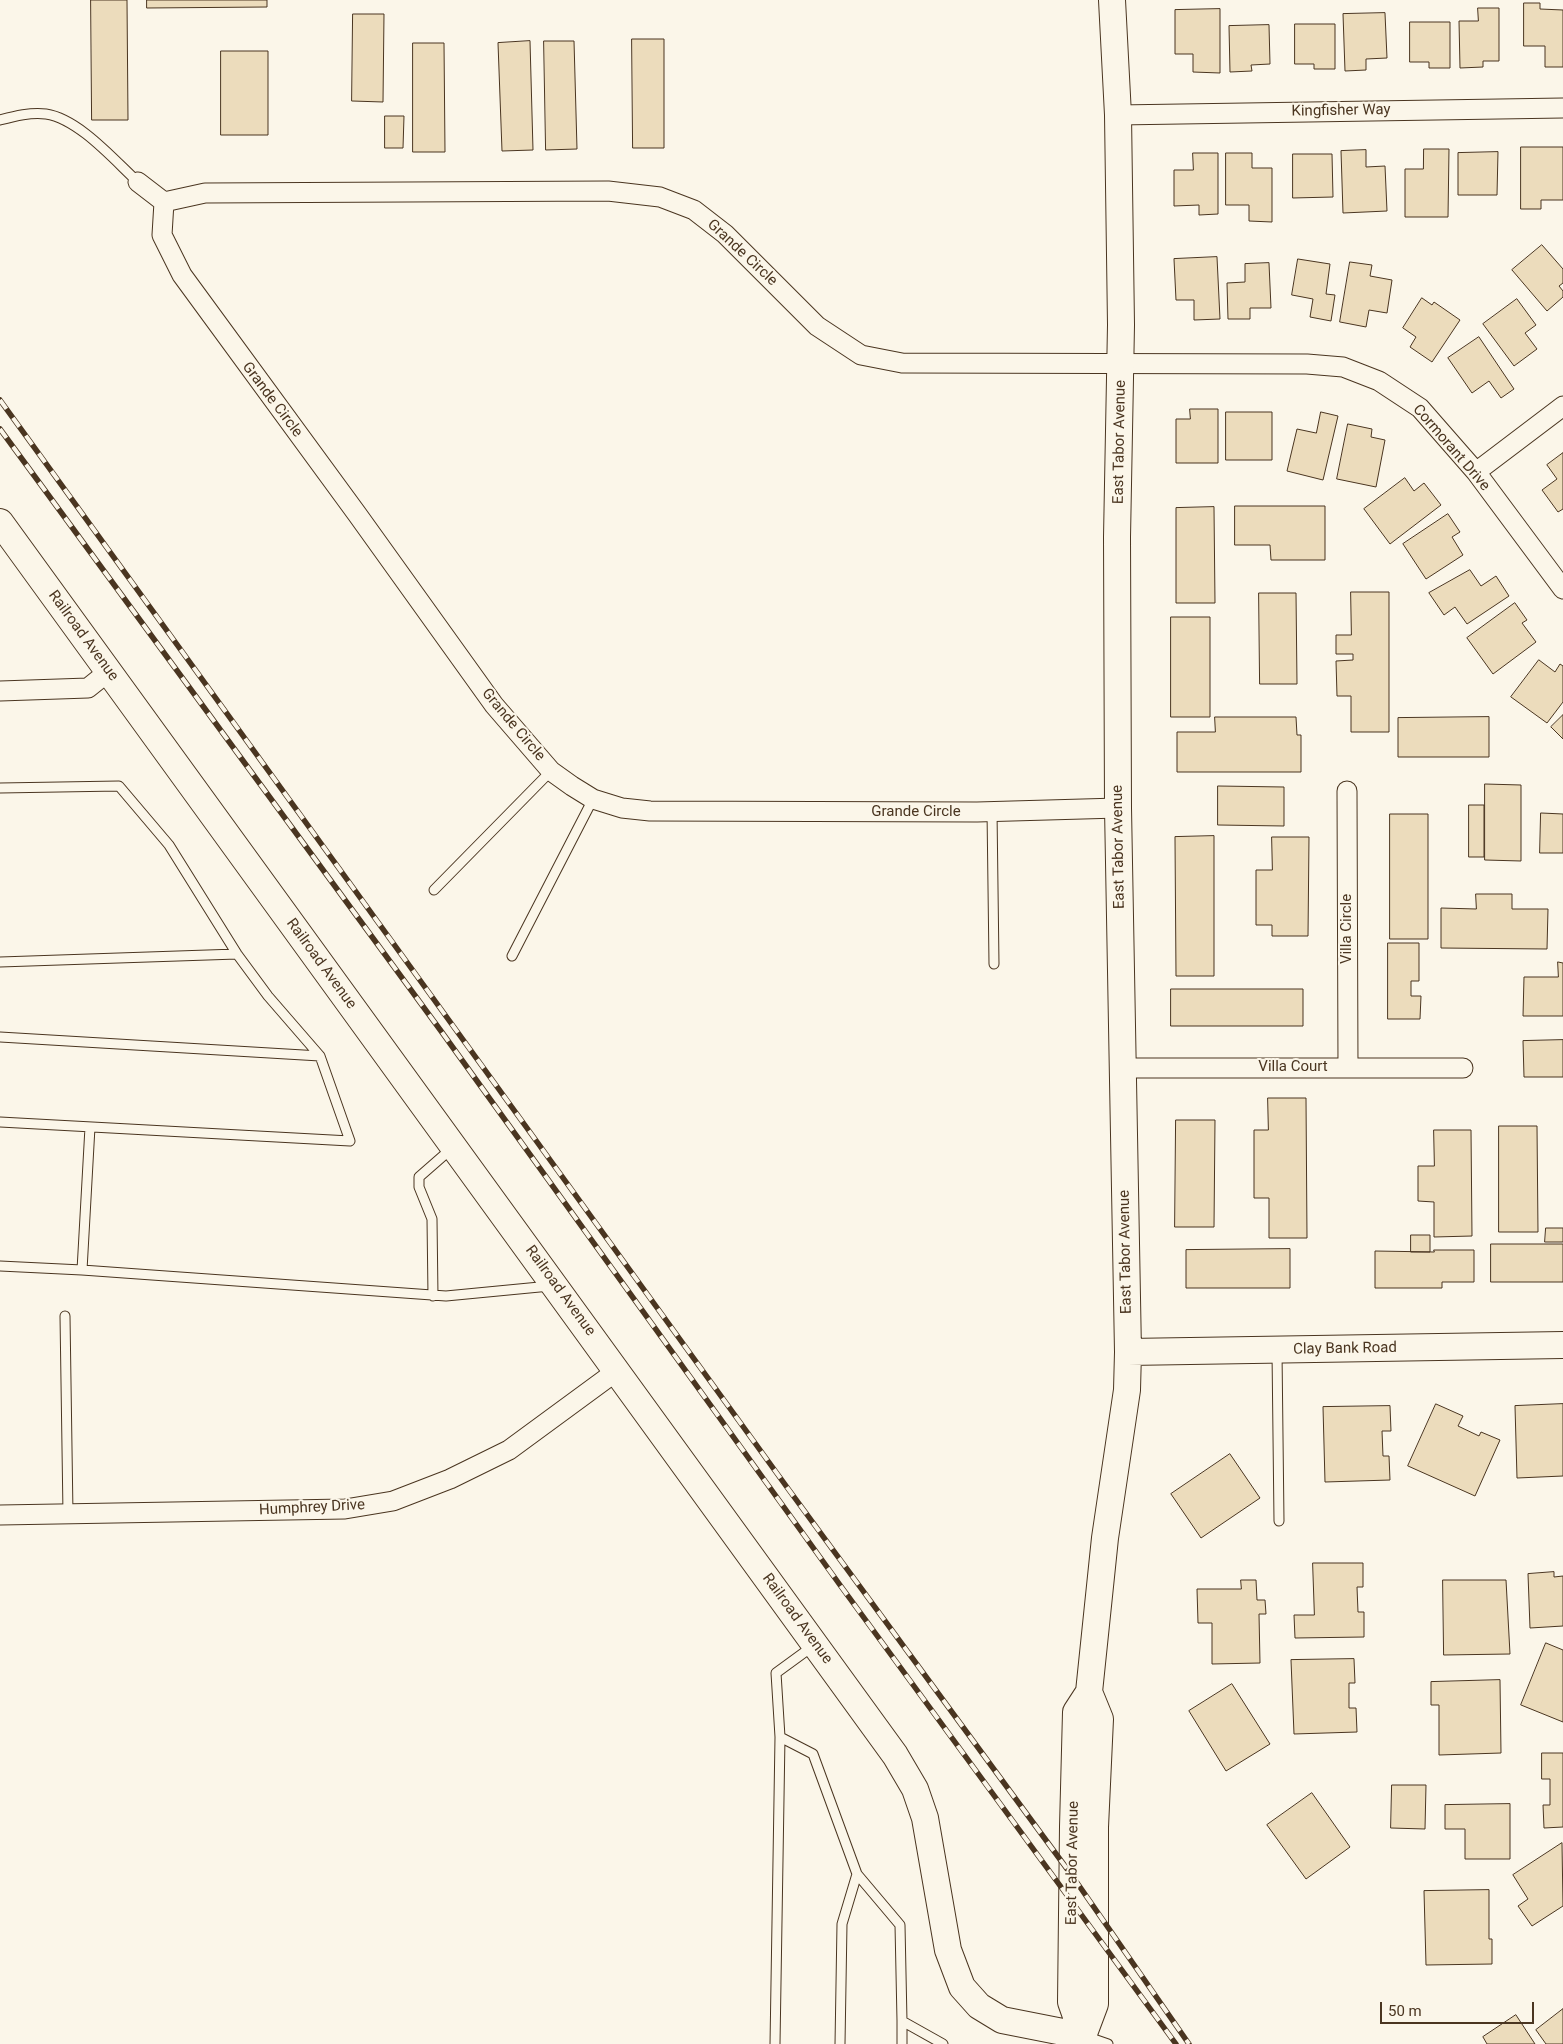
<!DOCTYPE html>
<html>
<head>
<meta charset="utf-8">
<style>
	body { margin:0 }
	#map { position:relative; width:1563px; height:2044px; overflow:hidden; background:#fbf6e9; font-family:Roboto,sans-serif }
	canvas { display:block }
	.scale { position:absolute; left:1380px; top:2002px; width:154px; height:22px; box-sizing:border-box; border:2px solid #4a3520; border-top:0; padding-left:6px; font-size:15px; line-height:18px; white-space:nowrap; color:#4a3520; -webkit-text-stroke:4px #fbf6e9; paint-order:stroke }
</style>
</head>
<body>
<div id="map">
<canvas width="1563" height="2044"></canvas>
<div class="scale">50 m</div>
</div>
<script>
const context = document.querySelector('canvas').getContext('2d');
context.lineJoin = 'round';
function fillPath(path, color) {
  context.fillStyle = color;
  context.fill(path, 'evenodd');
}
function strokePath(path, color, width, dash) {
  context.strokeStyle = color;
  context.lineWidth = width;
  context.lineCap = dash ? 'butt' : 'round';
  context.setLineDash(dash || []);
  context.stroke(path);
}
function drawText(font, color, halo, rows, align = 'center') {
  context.font = font + ' Roboto,sans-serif';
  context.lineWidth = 4;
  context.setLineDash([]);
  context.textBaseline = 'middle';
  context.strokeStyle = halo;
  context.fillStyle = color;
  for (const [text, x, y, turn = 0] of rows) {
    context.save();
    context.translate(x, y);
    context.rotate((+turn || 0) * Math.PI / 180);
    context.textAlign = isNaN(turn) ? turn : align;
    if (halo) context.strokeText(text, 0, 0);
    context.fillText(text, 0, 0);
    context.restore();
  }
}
const building = new Path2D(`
	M91 0H127L128 120H92Z
	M147 0H267V7L147 8Z
	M1524 3H1540V9L1563 10V67H1545V46H1524Z
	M1478 8H1499V61H1483V67L1460 68 1459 21H1478Z
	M1220 9V73L1193 72V54H1175V10Z
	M1385 13 1387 58 1366 59V70L1345 71 1343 14Z
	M353 14H384L383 102 352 101Z
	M1410 22H1450V68H1429V62H1410Z
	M1295 24H1335V69H1314V64H1295Z
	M1269 25 1270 64 1251 65 1252 71 1230 72 1229 26Z
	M632 39H664V148H633Z
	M530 41 533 150 502 151 498 43Z
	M544 41H574L577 149 546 150Z
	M413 43H444L445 152H413Z
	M221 51H268V135H221Z
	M385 116H404L403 148H385Z
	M1521 147H1563V200H1541V209H1521Z
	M1424 149H1449L1448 217H1405V169H1423Z
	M1366 150V167L1385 166 1387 211 1343 213 1341 151Z
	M1498 152 1497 195H1458V153Z
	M1193 153H1218V214L1199 215V205L1174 206V170H1193Z
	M1226 153H1252V168H1272V222L1249 221V205H1226Z
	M1293 154H1332L1333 197 1293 198Z
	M1542 245 1563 269V283L1559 286 1563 291V297L1547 311 1512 270Z
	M1217 257 1220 319 1194 320V300H1176L1174 259Z
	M1298 259 1330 264 1326 294 1335 295 1331 321 1310 317 1313 299 1292 295Z
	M1350 262 1372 265 1370 276 1392 280 1387 313 1369 310 1366 327 1340 322Z
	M1269 263 1271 308H1250V319H1228L1227 283 1245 282V264Z
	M1422 298 1432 305 1434 302 1460 320 1432 362 1410 347 1416 337 1403 328Z
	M1517 299 1536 325 1525 333 1537 349 1514 366 1483 324Z
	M1479 337 1514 389 1501 398 1489 381 1472 393 1448 358Z
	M1190 409H1218V463H1176V419H1190Z
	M1226 412H1272V460H1226Z
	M1321 412 1338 416 1323 480 1287 471 1297 429 1316 433Z
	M1348 424 1372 429 1371 437 1385 440 1376 487 1337 479Z
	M1563 453V509L1558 512 1542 490 1557 479 1547 465Z
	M1405 478 1414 491 1424 483 1441 505 1390 544 1364 509Z
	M1235 506H1325V560H1271L1270 545H1235Z
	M1214 507 1215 603H1176V508Z
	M1448 514 1460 532 1452 537 1463 555 1426 579 1403 544Z
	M1470 570 1481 586 1496 576 1509 596 1467 624 1455 607 1444 615 1429 593Z
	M1351 592H1389V732H1351V696H1337L1336 661 1353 660V654H1336V635H1351Z
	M1259 593H1296L1297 684H1260Z
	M1515 603 1527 620 1522 623 1536 642 1493 674 1467 638Z
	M1171 617H1210V717H1171Z
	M1539 660 1555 672 1560 664 1563 666V702L1547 723 1511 697Z
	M1563 715V739L1551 727Z
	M1215 717H1296L1297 735H1301V772H1177V732H1215Z
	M1489 717V757H1398V718Z
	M1485 784 1521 785V861L1485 860Z
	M1218 786 1284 787V826L1218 825Z
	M1469 805H1484V857H1469Z
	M1541 813 1563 814V853H1540Z
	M1390 814H1428V939H1390Z
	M1214 836V976H1176L1175 837Z
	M1272 837H1309L1308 936H1272V925H1256V870H1272Z
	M1476 894H1512V909H1548L1547 949 1441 948V908L1476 909Z
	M1388 943H1419V981H1411V996H1421L1420 1019H1388Z
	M1558 962 1563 963V1016H1523L1524 977H1558Z
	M1171 989H1303V1026H1171Z
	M1563 1040V1077H1524L1523 1041Z
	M1268 1098H1306L1307 1238H1269V1198H1254V1130H1268Z
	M1176 1120H1215L1214 1227H1175Z
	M1499 1126H1537L1538 1232H1499Z
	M1434 1130H1471L1472 1236 1434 1237V1202L1418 1201V1166H1434Z
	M1546 1228H1563V1242H1545Z
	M1411 1235H1430V1252H1411Z
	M1491 1244H1563V1282H1491Z
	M1290 1249V1288H1186V1250Z
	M1434 1250H1474V1282H1442V1288H1375V1251L1434 1252Z
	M1436 1404 1463 1416 1458 1426 1479 1436 1481 1432 1500 1440 1475 1496 1408 1466Z
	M1563 1404V1476L1517 1478 1515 1406Z
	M1390 1406 1391 1431H1382L1383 1456H1389L1390 1480 1325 1482 1323 1407Z
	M1230 1454 1260 1498 1201 1538 1171 1494Z
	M1313 1563H1363V1587H1357L1358 1612H1364V1637L1295 1638 1294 1615H1314Z
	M1554 1572V1577L1563 1576V1626L1530 1628 1528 1574Z
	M1241 1580H1256L1257 1600H1265L1266 1614H1259L1260 1663 1212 1664V1623H1198L1197 1589H1241Z
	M1443 1580H1506L1510 1654 1444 1655Z
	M1546 1643 1563 1650V1722L1521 1705Z
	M1354 1659 1355 1683H1349V1708H1356L1357 1732 1294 1734 1291 1660Z
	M1500 1680 1501 1753 1439 1755V1705H1431V1682Z
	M1232 1684 1270 1744 1226 1771 1189 1711Z
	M1542 1753H1563V1827L1544 1828 1543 1805H1550V1779H1542Z
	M1392 1785H1426L1425 1829 1391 1828Z
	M1312 1793 1350 1847 1306 1879 1267 1825Z
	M1510 1804V1859H1465V1829H1445V1805Z
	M1562 1843 1563 1906 1532 1926 1518 1906 1528 1899 1513 1875Z
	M1489 1890V1939H1492V1964L1426 1965 1424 1891Z
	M1563 2009V2044H1546L1536 2030Z
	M1516 2015 1535 2044H1487L1483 2037Z`);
const lane = new Path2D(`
	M0 120C15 116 31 112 46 114 79 119 114 160 138 182
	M0 788 119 786 169 845 237 954 268 996 320 1056
	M992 811 994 964
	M434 890 551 771
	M512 956 593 799
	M0 962 237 954
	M0 1037 320 1056 350 1141 0 1122
	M90 1127 82 1270 446 1296 550 1286
	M0 1266 82 1270
	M433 1296 432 1219 419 1187V1177L451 1149
	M65 1316 68 1514
	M1277 1352 1279 1521
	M780 1737 813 1754 857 1874 900 1925 902 2021 943 2044
	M902 2021V2044
	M1085 2036 1108 2044
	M775 2044 780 1737 776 1673 813 1646
	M840 2044 842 1924 857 1874`);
const street = new Path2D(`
	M1118 115 1563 108
	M138 182 164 202
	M1476 472 1563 406
	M0 691 88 688 108 672
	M1347 791 1348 1067
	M1118 808 977 812 650 811 622 808 593 799 572 786 551 771 494 705 357 514 182 275 162 235 164 202 205 193 608 191 660 197 694 210 725 234 817 326 861 355 902 363 1307 364 1343 367 1379 381 1420 408 1476 472 1563 589
	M1124 1068H1463
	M0 1515 345 1509 393 1501 450 1479 509 1450 618 1370`);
const secondary = new Path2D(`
	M0 522 895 1755 915 1789 925 1818 948 1950 962 1987 979 2006 1002 2020 1083 2036
	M1128 1352 1563 1345
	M1083 2036 1095 2004V1827L1100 1719 1089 1692 1105 1538 1127 1390 1128 1352 1118 808 1117 537 1121 325 1118 115 1112 0
	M1083 2043V2036L1071 2002 1073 1827 1076 1712 1089 1692`);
const rail = new Path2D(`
	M0 400 789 1490 1073 1877 1189 2044
	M0 429 441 1031 840 1585 1176 2044`);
const streetNames = [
	["Kingfisher Way",1341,111,-1],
	["Grande Circle",742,253,43],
	["Grande Circle",272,400,53],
	["East Tabor Avenue",1120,442,-89],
	["Cormorant Drive",1451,448,49],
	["Railroad Avenue",83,636,54],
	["Grande Circle",513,725,50],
	["Grande Circle",916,812],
	["East Tabor Avenue",1119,847,-91],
	["Villa Circle",1347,929,-90],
	["Railroad Avenue",321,964,54],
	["Villa Court",1293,1067],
	["East Tabor Avenue",1126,1252,-91],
	["Railroad Avenue",560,1291,54],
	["Clay Bank Road",1345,1349,-1],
	["Humphrey Drive",312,1508,-3],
	["Railroad Avenue",797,1619,54],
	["East Tabor Avenue",1073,1863,-89]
];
fillPath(building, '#ecdcbc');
strokePath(building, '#4a3520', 1);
strokePath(lane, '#4a3520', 11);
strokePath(street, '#4a3520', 21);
strokePath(secondary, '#4a3520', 28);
strokePath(lane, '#fbf6e9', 9);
strokePath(street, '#fbf6e9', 19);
strokePath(secondary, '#fbf6e9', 26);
strokePath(rail, '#4a3520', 5.5);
strokePath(rail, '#fbf6e9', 4, [11]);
drawText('15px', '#4a3520', '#fbf6e9', streetNames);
</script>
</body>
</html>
